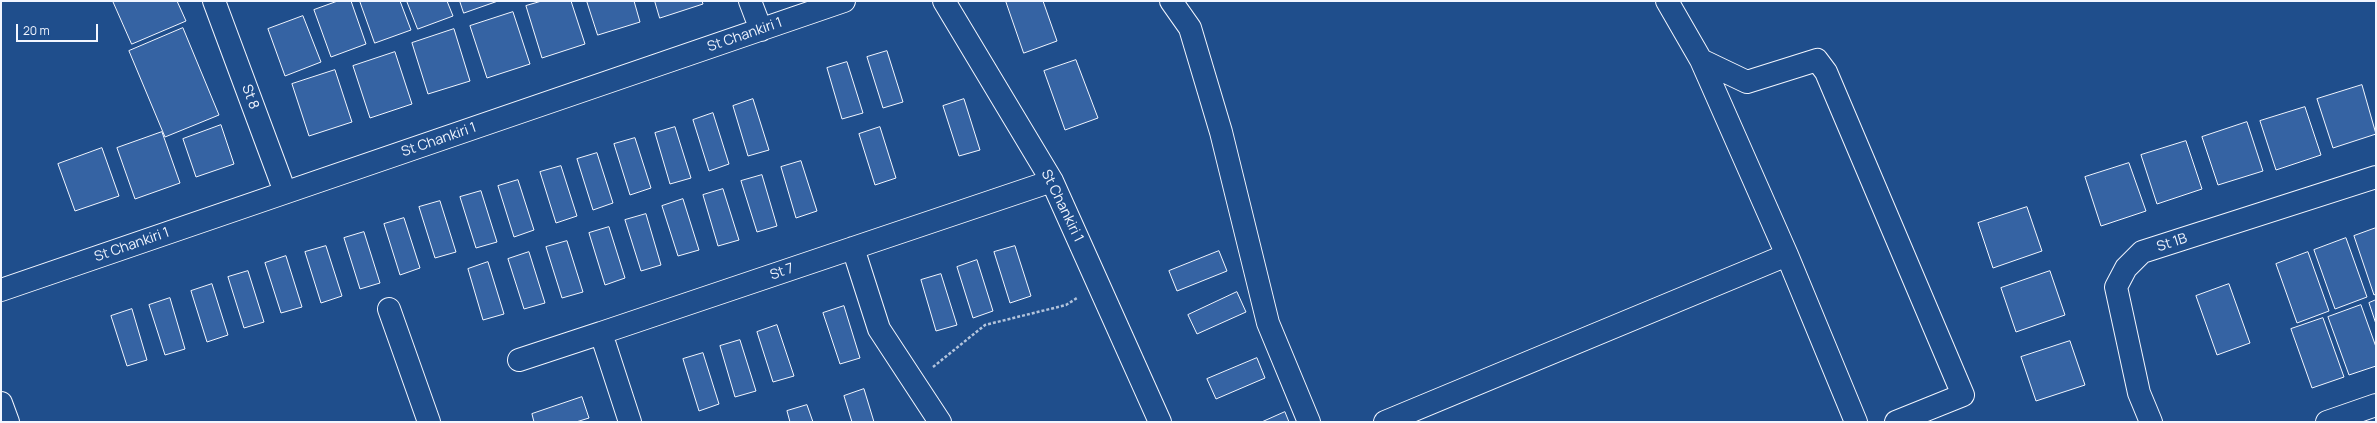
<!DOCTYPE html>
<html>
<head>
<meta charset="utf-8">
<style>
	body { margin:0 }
	#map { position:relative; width:2377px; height:423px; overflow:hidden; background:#1f4e8c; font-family:Manrope,sans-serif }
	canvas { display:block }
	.frame { position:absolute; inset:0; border:2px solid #f2f6ff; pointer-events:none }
	.scale { position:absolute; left:16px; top:24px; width:82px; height:18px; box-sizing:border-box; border:2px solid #f2f6ff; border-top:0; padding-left:5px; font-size:12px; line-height:14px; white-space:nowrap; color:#f2f6ff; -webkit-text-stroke:3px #1f4e8c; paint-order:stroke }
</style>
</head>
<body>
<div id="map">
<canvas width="2377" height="423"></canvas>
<div class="frame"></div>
<div class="scale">20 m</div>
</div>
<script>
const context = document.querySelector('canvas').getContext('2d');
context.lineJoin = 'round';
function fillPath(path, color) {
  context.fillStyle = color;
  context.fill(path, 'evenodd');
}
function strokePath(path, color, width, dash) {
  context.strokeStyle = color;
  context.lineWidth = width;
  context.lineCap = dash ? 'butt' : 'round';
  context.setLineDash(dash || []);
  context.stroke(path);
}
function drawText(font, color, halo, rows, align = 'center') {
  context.font = font + ' Manrope,sans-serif';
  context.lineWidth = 3;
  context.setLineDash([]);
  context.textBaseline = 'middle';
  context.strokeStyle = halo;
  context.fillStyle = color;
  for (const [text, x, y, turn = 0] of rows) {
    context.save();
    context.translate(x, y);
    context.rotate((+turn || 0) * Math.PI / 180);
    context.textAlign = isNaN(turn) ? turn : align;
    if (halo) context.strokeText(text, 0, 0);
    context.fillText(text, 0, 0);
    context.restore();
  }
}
const building = new Path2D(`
	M113 1H177L186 21 132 44Z
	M338 1H351L366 44 331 57 314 10Z
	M360 1H400L411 30 375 43Z
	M407 1H447L453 16 418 29Z
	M460 1H498L464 13Z
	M542 1H571L585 44 542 58 526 6Z
	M587 1H634L640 22 598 35Z
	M655 1H702L703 4 660 18Z
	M1006 1H1043L1057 41 1024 53Z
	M513 12 530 64 487 78 470 26Z
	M303 16 321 62 285 76 268 29Z
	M183 28 219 115 165 137 129 51Z
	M454 29 470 81 428 94 412 43Z
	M887 51 903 102 883 108 867 57Z
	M395 52 412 104 370 118 353 66Z
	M1076 60 1098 118 1065 130 1044 71Z
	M847 62 863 113 842 119 827 68Z
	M335 70 352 122 309 136 292 84Z
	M2362 85 2376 134 2333 148 2317 99Z
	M753 99 769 150 748 156 733 106Z
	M964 99 980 150 959 156 943 106Z
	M2305 107 2321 155 2276 170 2260 121Z
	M713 113 729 164 709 171 693 120Z
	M2247 122 2263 171 2218 185 2202 137Z
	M221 125 234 164 196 177 183 139Z
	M675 127 691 178 670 184 655 133Z
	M880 127 896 178 875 185 859 134Z
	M162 132 180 183 135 199 117 148Z
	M635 138 651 188 630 195 614 144Z
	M2186 141 2202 189 2157 204 2141 155Z
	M102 148 119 196 75 211 58 164Z
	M597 153 613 203 593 210 577 159Z
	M801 161 817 211 796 218 781 167Z
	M2129 163 2146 211 2101 226 2085 177Z
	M561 166 577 216 556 223 540 172Z
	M762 175 777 226 757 232 741 181Z
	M518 180 534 230 514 237 498 186Z
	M723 189 739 240 718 246 703 195Z
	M481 191 497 242 476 248 460 197Z
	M683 199 699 250 678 256 662 206Z
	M440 201 456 252 435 258 419 207Z
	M2027 207 2042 251 1993 268 1978 223Z
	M646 214 661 265 641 271 625 220Z
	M404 218 420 268 400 275 384 224Z
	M609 227 625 278 605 285 589 233Z
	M2376 228V294L2374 295 2354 236Z
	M364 232 380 283 360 289 344 238Z
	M2346 238 2367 297 2335 309 2314 250Z
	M567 241 583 292 562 298 546 247Z
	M326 246 342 296 321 303 305 252Z
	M1015 246 1031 296 1010 303 994 252Z
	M1219 251 1227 271 1177 291 1169 271Z
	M529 252 545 303 524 309 508 259Z
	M2308 252 2329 311 2297 323 2276 264Z
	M286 256 302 307 281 313 265 263Z
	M977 260 993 311 973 318 957 267Z
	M488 262 504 314 483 320 468 269Z
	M248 271 264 322 244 328 228 277Z
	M2050 271 2065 315 2016 332 2001 288Z
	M941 274 957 325 936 331 921 280Z
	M212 284 228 335 207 342 191 291Z
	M2229 284 2250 343 2217 355 2196 296Z
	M1237 292 1246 312 1197 334 1188 315Z
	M170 298 185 349 165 355 149 305Z
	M2376 300V324L2369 303Z
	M2361 305 2376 347V366L2349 375 2328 317Z
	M844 306 860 358 840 364 823 313Z
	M132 309 147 360 127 366 111 316Z
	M2323 318 2344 377 2312 388 2291 329Z
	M777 325 794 376 773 382 757 332Z
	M740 340 756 391 735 397 720 346Z
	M2070 341 2085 385 2036 401 2021 357Z
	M703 353 719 404 699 411 683 359Z
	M1257 358 1265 378 1216 399 1207 379Z
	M864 389 874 422H852L844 396Z
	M582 397 589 418 576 422H534L532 414Z
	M807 405 813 422H790L787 411Z
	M1285 412 1289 422H1262Z`);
const path = new Path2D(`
	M933 367 985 325 1066 305 1077 298`);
const minor = new Path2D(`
	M214 1 285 192
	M750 1 761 30
	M944 1 1052 181 1160 422
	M1171 1 1190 28 1221 132 1268 323 1309 422
	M1667 1 1701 60 1747 82 1817 60 1826 72 1963 395 1896 422
	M1701 60 1787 255 1856 422
	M853 248 879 329 940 422
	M1 290 844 1
	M389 309 429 422
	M519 360 601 333
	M1 403 8 422
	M630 422 601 333 1052 181
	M1385 422 1787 255
	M2151 422 2139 393 2116 287 2126 268 2142 252 2376 177
	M2327 422 2376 405`);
const streetNames = [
	["St Chankiri 1",745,35,-19],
	["St 8",250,97,70],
	["St Chankiri 1",439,140,-19],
	["St Chankiri 1",1062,206,64],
	["St 1B",2172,243,-18],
	["St Chankiri 1",132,245,-19],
	["St 7",782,272,-19]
];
fillPath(building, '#3563a3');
strokePath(building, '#f2f6ff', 1);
strokePath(minor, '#f2f6ff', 24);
strokePath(path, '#b3c4dc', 2.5, [3, 2]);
strokePath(minor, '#1f4e8c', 22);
drawText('14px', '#f2f6ff', '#1f4e8c', streetNames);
</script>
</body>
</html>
